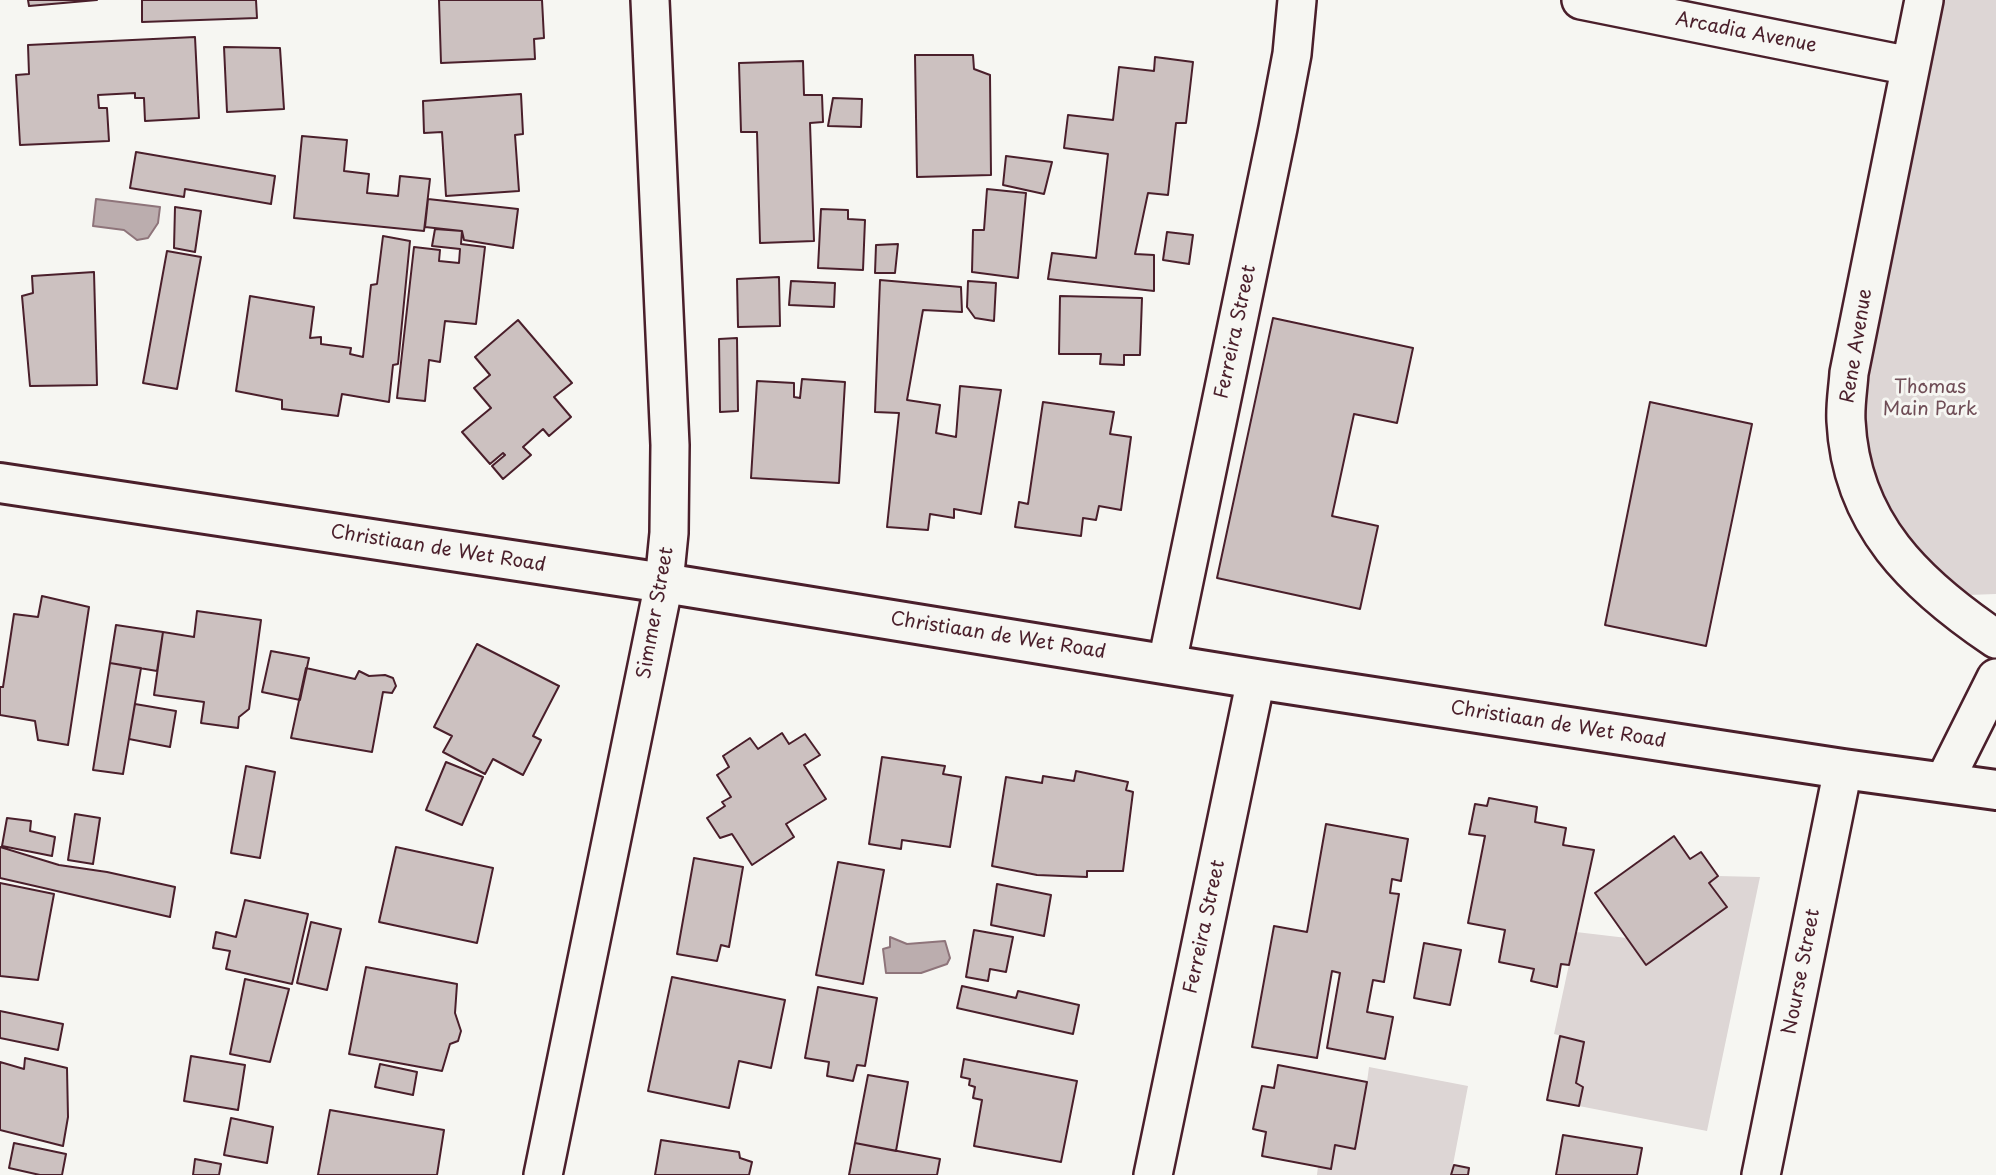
<!DOCTYPE html>
<html>
<head>
<meta charset="utf-8">
<style>
	body { margin:0 }
	canvas { display:block; background:#f6f6f2 }
</style>
</head>
<body>
<canvas width="1996" height="1175"></canvas>
<script>
const context = document.querySelector('canvas').getContext('2d');
context.lineJoin = 'round';
function fillPath(path, color) {
  context.fillStyle = color;
  context.fill(path, 'evenodd');
}
function strokePath(path, color, width, dash) {
  context.strokeStyle = color;
  context.lineWidth = width;
  context.lineCap = dash ? 'butt' : 'round';
  context.setLineDash(dash || []);
  context.stroke(path);
}
function drawText(font, color, halo, rows, align = 'center') {
  context.font = font + ' "Playpen Sans",sans-serif';
  context.lineWidth = 6;
  context.setLineDash([]);
  context.textBaseline = 'middle';
  context.strokeStyle = halo;
  context.fillStyle = color;
  for (const [text, x, y, turn = 0] of rows) {
    context.save();
    context.translate(x, y);
    context.rotate((+turn || 0) * Math.PI / 180);
    context.textAlign = isNaN(turn) ? turn : align;
    if (halo) context.strokeText(text, 0, 0);
    context.fillText(text, 0, 0);
    context.restore();
  }
}
const green = new Path2D(`
	M1940 0H1996V594L1968 595 1950 586 1895 526 1866 461 1863 391Z
	M1718 876 1760 877 1707 1131 1579 1106 1583 1087 1576 1083 1584 1042 1554 1034 1576 932 1627 938 1726 906 1709 883Z
	M1369 1067 1468 1086 1451 1175H1317L1318 1166 1331 1168 1335 1145 1367 1082Z`);
const water = new Path2D(`
	M96 199 160 207 158 223 148 238 137 240 124 230 93 226Z
	M890 937 907 944 945 941 950 958 947 964 921 973H886L883 949 890 947Z`);
const building = new Path2D(`
	M28 0H97L29 6Z
	M142 0H256L257 18 142 22Z
	M439 0H542L544 38 534 39 535 59 441 63Z
	M195 37 199 118 145 121 144 98H135V93L98 95 99 108H107L109 141 20 145 16 75 29 74 28 45Z
	M224 47 280 48 284 109 227 112Z
	M915 55H973L974 69 990 75 991 175 917 177Z
	M1155 57 1193 62 1186 123H1176L1168 195 1148 193 1135 254 1154 255V291L1048 279 1052 253 1096 258 1108 154 1064 148 1068 115 1113 120 1119 67 1154 71Z
	M803 61 804 95H822L823 122 810 123 814 241 760 243 757 132H741L739 63Z
	M521 94 523 134 515 135 519 191 446 196 442 132 424 133 423 101Z
	M833 98 862 99 861 127 828 126Z
	M302 136 347 140 344 171 369 174 367 193 398 196 400 176 430 179 424 231 294 218Z
	M136 152 275 176 271 204 185 189 184 197 130 188Z
	M1006 156 1052 162 1044 194 1003 185Z
	M987 189 1026 193 1018 278 972 272 973 230H984Z
	M428 199 518 209 513 248 464 240 462 231 425 227Z
	M175 207 201 211 195 252 174 248Z
	M821 209 848 210V219L865 220 863 270 818 268Z
	M435 229 462 231 461 244 485 247 476 324 445 321 440 362 429 360 425 401 397 398 414 247 440 250 439 261 459 263 460 249 432 246Z
	M1167 232 1193 235 1189 264 1163 260Z
	M383 236 410 241 398 364 393 365 389 402 342 394 338 416 282 409V400L236 391 250 296 314 307 310 338 321 337V344L351 348 350 354 363 357 371 285 377 284Z
	M898 244 895 273H875L876 245Z
	M167 251 201 257 177 389 143 383Z
	M94 272 97 385 30 386 22 296 33 293 32 276Z
	M779 277 780 326 738 327 737 279Z
	M880 280 961 287 962 312 923 310 907 400 940 405 936 433 956 437 960 386 1001 390 981 514 954 509V518L930 514 928 530 887 527 899 413 875 412Z
	M791 281 835 283 834 307 789 305Z
	M968 281 996 283 994 321 975 318 967 307Z
	M1060 296 1142 298 1140 355H1124V365L1100 364 1101 354H1059Z
	M1273 318 1413 348 1397 423 1354 414 1332 516 1378 526 1360 609 1217 578Z
	M518 320 572 383 554 397 571 417 549 436 543 429 523 447 531 455 503 479 492 466 505 455 503 453 490 464 462 432 491 408 474 388 490 375 475 357Z
	M737 338 738 411 720 412 719 339Z
	M802 379 845 382 839 483 751 478 757 381 794 383V397L800 398Z
	M1043 402 1114 412 1110 434 1131 437 1121 510 1099 506 1096 520 1083 518 1081 536 1015 527 1019 502 1028 504Z
	M1650 402 1752 424 1706 646 1605 625Z
	M42 596 89 607 68 745 38 740 35 721 0 715V687H3L14 614 38 617Z
	M197 611 261 620 249 709 239 717 238 728 201 723 204 702 154 695 163 632 194 637Z
	M116 625 163 632 157 671 110 663Z
	M477 644 559 686 533 736 541 740 523 775 493 759 485 774 443 752 452 736 434 727Z
	M271 651 309 658 300 700 262 692Z
	M110 663 141 668 123 774 93 770Z
	M306 668 355 679 359 671 369 676 385 675 393 678 396 686 392 693 383 692 372 752 291 738Z
	M135 704 176 711 170 747 129 739Z
	M782 733 789 744 805 734 820 755 804 765 826 799 786 824 794 837 752 865 732 834 720 838 707 818 725 806 722 802 731 797 717 775 729 767 723 756 750 738 758 749Z
	M882 757 945 766 943 774 961 777 950 847 902 840 901 849 869 844Z
	M446 762 483 777 462 825 426 810Z
	M246 766 275 772 260 858 231 853Z
	M1076 771 1128 782 1126 790 1133 792 1123 871H1087V877L1037 875 992 866 1006 777 1042 783 1043 776 1074 781Z
	M1489 798 1537 807 1535 822 1566 828 1563 845 1594 850 1569 965 1561 964 1557 987 1531 981 1534 969 1499 962 1505 930 1468 923 1485 836 1469 834 1475 804 1487 806Z
	M75 814 100 818 93 864 68 860Z
	M7 818 31 821 30 831 55 837 52 856 2 846Z
	M1326 824 1408 839 1401 881 1392 879 1390 893 1399 894 1384 982 1373 980 1367 1012 1393 1017 1385 1059 1327 1048 1340 973 1332 971 1317 1058 1252 1047 1274 926 1307 932Z
	M1674 836 1690 859 1701 852 1718 876 1709 883 1727 907 1646 965 1595 893Z
	M0 847 59 865 107 872 175 887 170 917 0 878Z
	M396 847 493 868 477 943 379 922Z
	M694 858 743 867 729 947 721 945 717 961 677 954Z
	M838 862 884 870 863 984 816 975Z
	M0 883 54 894 38 980 0 976Z
	M997 884 1051 895 1044 936 991 925Z
	M245 900 308 914 292 984 226 969 230 951 213 948 216 932 236 937Z
	M311 922 341 929 327 990 297 983Z
	M974 930 1013 937 1006 972 990 969 988 981 966 977Z
	M1424 943 1461 950 1450 1005 1414 998Z
	M366 967 457 984 455 1013 461 1031 458 1041 450 1044 442 1071 349 1054Z
	M672 977 785 1000 771 1068 739 1061 729 1108 648 1091Z
	M245 979 289 989 270 1062 230 1054Z
	M962 986 1016 998 1018 991 1079 1005 1073 1034 957 1008Z
	M818 987 877 998 865 1066 857 1065 853 1081 827 1076 829 1062 805 1058Z
	M0 1011 63 1024 58 1050 0 1038Z
	M1560 1036 1584 1042 1576 1083 1583 1087 1579 1106 1547 1100Z
	M191 1056 245 1065 238 1110 184 1101Z
	M25 1058 67 1068 68 1117 63 1146 0 1130V1062L24 1069Z
	M964 1059 1077 1081 1061 1162 974 1146 982 1100 973 1098 975 1087 969 1085 970 1079 961 1077Z
	M380 1064 417 1072 413 1095 375 1087Z
	M1278 1065 1367 1082 1355 1149 1335 1145 1331 1169 1262 1156 1266 1132 1253 1129 1262 1086 1274 1088Z
	M868 1075 908 1082 896 1151 855 1143Z
	M330 1110 444 1130 437 1175H318Z
	M231 1118 273 1127 267 1163 224 1155Z
	M1563 1135 1642 1148 1637 1175H1556Z
	M661 1140 739 1152 740 1158 752 1162 749 1175H655Z
	M14 1143 66 1154 62 1175H40L9 1168Z
	M855 1143 940 1159 937 1175H849Z
	M195 1159 221 1164 219 1175H193Z
	M1454 1165 1469 1168 1468 1175H1451Z`);
const street = new Path2D(`
	M1581 0 1910 66
	M1924 0 1849 373C1848 389 1845 405 1846 421 1851 524 1916 585 1996 639
	M1167 663 1278 128 1292 54 1297 0
	M1944 782 1996 678
	M543 1175 664 583 669 533 670 445 650 0
	M1153 1175 1256 679
	M1761 1175 1843 769`);
const secondary = new Path2D(`
	M0 483 664 583 1256 679 1843 769 1996 790`);
const streetNames = [
	["Arcadia Avenue",1746,33,11],
	["Ferreira Street",1236,332,-78],
	["Rene Avenue",1857,346,-81],
	["Christiaan de Wet Road",438,549,9],
	["Simmer Street",656,613,-80],
	["Christiaan de Wet Road",998,636,9],
	["Christiaan de Wet Road",1558,725,9],
	["Ferreira Street",1205,927,-78],
	["Nourse Street",1802,972,-79]
];
const parkNames = [
	["Thomas",1930,388],
	["Main Park",1930,410]
];
fillPath(green, '#ddd6d5');
fillPath(water, '#bbadae');
strokePath(water, '#8e747a', 2);
fillPath(building, '#ccc1c0');
strokePath(building, '#4a1f2b', 2);
strokePath(street, '#4a1f2b', 42);
strokePath(secondary, '#4a1f2b', 44);
strokePath(street, '#f6f6f2', 37);
strokePath(secondary, '#f6f6f2', 38);
drawText('19px', '#4a1f2b', '#f6f6f2', streetNames);
drawText('19px', '#6f4d56', '#f6f6f2', parkNames);
</script>
</body>
</html>
